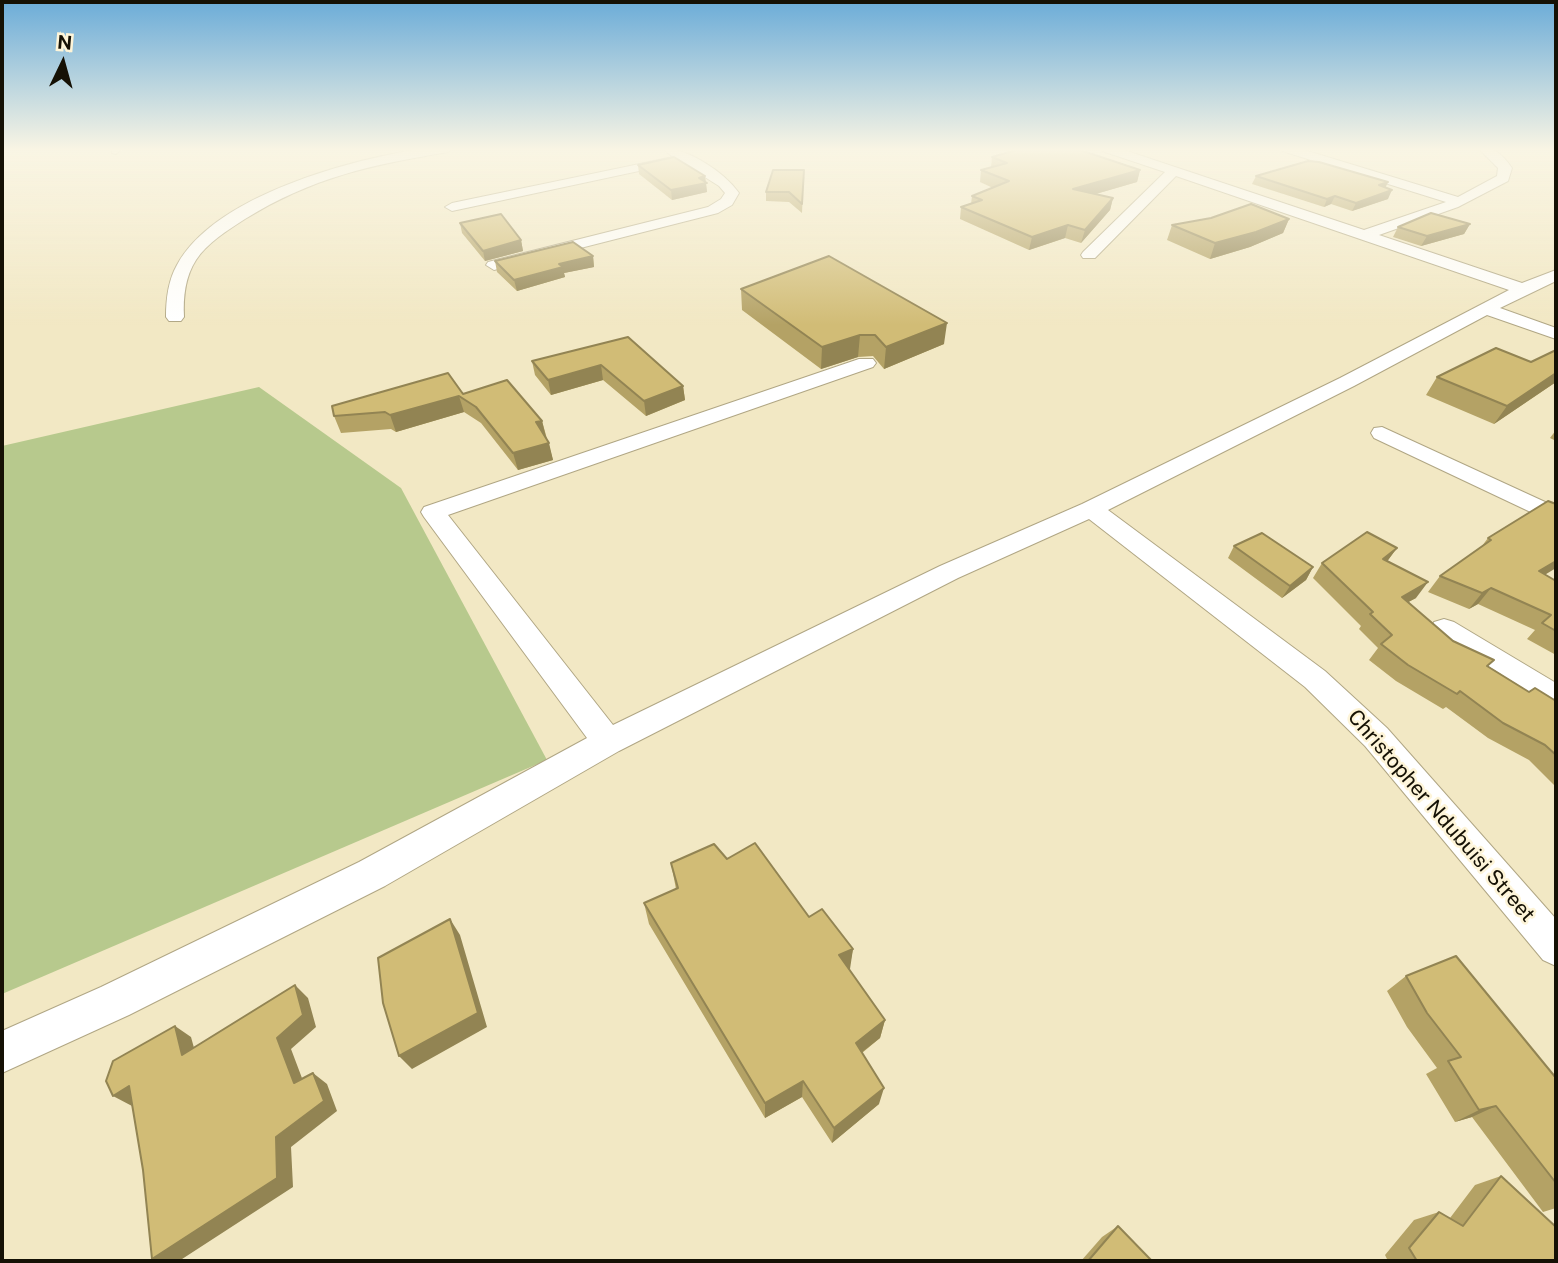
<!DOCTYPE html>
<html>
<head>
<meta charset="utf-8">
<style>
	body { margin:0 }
	#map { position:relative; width:1558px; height:1263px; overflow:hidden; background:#f2e8c4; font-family:"Public Sans",sans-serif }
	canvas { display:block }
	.frame { position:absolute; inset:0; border:4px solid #151105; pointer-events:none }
	.north { position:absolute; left:28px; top:28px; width:70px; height:70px; -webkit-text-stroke:5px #fef5d9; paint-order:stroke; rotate:5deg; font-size:19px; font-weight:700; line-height:28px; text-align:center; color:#151105 }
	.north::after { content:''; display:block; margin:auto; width:24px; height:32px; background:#151105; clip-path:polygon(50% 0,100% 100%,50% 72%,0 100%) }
</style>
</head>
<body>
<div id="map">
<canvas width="1558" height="1263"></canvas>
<div class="frame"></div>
<div class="north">N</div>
</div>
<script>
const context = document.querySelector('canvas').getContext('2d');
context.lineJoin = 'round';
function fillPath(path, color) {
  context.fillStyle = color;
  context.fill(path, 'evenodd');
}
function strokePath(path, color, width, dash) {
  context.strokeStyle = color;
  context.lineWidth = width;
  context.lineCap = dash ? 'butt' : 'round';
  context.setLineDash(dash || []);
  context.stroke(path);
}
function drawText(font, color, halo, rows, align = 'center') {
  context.font = font + ' "Public Sans",sans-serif';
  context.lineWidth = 5;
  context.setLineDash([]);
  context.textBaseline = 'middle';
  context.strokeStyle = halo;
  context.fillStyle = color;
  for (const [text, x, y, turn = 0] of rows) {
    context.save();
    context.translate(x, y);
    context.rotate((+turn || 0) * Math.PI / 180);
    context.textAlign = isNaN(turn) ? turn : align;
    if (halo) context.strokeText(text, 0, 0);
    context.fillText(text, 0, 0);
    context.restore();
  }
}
const green = new Path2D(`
	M259 387 401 488 547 760 2 994V446Z`);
const minor = new Path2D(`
	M111 148H123L116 154 112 153Z
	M426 148H454L448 152C371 165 313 177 245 219 228 230 207 243 196 260 185 277 183 297 184 317L181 321H169L166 317C166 299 168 281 177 265 215 195 352 159 426 148Z
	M662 148C688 148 724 172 739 193L732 205 718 213 494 270 486 265 488 262 708 207 721 199 725 193 719 186 681 162 452 211 445 207 452 203 673 157Z
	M1100 148H1118L1364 230 1446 202 1282 151 1280 148H1298L1458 197 1497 176 1498 168 1478 148C1496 148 1502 154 1512 168L1508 181 1458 207 1379 235 1522 283 1556 270V281L1500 308 1556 328V339L1487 315 1354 386 1108 510 1325 671 1387 728 1556 919V966L1543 960 1365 746 1305 687 1089 519 958 578 619 751 385 886 129 1015 2 1073V1031L101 987 359 862 587 738 424 517 421 512 424 507 859 359H873L876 363 873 367 448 515 613 725 940 566 1082 504 1340 378 1509 290 1176 176 1095 258H1083L1081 255 1083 252 1165 172 1102 151Z
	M1382 427 1556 507V524L1374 438 1371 433 1374 428Z
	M1444 619 1454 622 1556 683V710L1545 706 1434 636 1430 629 1434 622Z`);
const wall = new Path2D(`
	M992 157 1140 170 1137 182 1096 194 1113 198 1110 210 1081 243 1065 238 1029 250 960 219 961 207 971 204 972 196 993 188 980 182 981 170 991 167Z
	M638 165 705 176 707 192 672 200 639 174Z
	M804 170 802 213 789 202 766 201V192Z
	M1256 176 1388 182 1385 188 1388 199 1352 211 1331 204 1324 207 1252 184Z
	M1289 219 1283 233 1250 247 1210 259 1167 240 1172 225Z
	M460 223 521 240 523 251 485 261 462 233Z
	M1470 224 1464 234 1421 246 1393 237 1398 227Z
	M593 256 594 267 564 273 565 277 517 291 497 272 495 261Z
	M741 289 944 344 884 369 873 356 858 357 821 369 742 310Z
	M628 337 683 386 685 400 646 416 603 380 551 395 535 375 532 361Z
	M1556 350V382L1494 424 1426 395 1437 377 1531 362Z
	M463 394 542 421 553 460 518 470 481 423 464 412 396 432 391 429 341 433 334 416Z
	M1556 430V441L1550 438Z
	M1488 538 1545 575 1556 585V655L1527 639 1535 630 1478 604 1469 609 1428 592 1440 576 1482 546Z
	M1234 546 1313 567 1306 580 1282 598 1228 558Z
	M1397 548 1387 561 1416 598 1408 602 1453 641 1494 660 1488 666 1529 692 1556 701V787L1529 760 1488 738 1446 707 1443 709 1396 681 1369 660 1378 648 1359 629 1361 626 1313 578 1322 563Z
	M727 859 809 917 853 949 849 969 885 1020 880 1038 862 1053 879 1104 832 1143 802 1097 765 1118 649 924 644 903 676 889 671 863Z
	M1406 976 1556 1078V1208L1543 1212 1472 1117 1455 1122 1426 1074 1437 1068 1407 1027 1387 991Z
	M1501 1176 1556 1261H1388L1385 1255 1414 1220 1439 1212 1450 1218 1475 1185Z
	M1118 1226 1152 1261H1081L1102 1237Z`);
const shadedWall = new Path2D(`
	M1140 170 1137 182 1071 201 1073 189Z
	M705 176 707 192 672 200 671 190Z
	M1388 182 1384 190 1379 185Z
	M1392 190 1388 199 1352 211 1356 203Z
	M1335 196 1331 204 1324 207 1327 199Z
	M1113 198 1110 210 1081 243 1085 230Z
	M1289 219 1283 233 1250 247 1210 259 1215 243Z
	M1470 224 1464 234 1421 246 1427 236Z
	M1068 225 1065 238 1029 250 1032 237Z
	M521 240 523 251 485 261 483 251Z
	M593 256 594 267 564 273 565 277 517 291 514 280 559 264Z
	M947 323 944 344 884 369 886 347Z
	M860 335 858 357 821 369 822 347Z
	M601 365 603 380 551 395 548 380Z
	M1556 373V382L1494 424 1507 406Z
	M683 386 685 400 646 416 644 401Z
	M459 396 464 412 396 432 390 415Z
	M542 421 546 437 536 422Z
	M549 443 553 460 518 470 513 453Z
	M1397 548 1386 563 1383 559Z
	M1556 561V568L1525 587 1539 571Z
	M1313 567 1306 580 1282 598 1290 586Z
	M1428 582 1416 598 1390 612 1402 597Z
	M1491 588 1478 604 1469 609 1482 593Z
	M450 919 460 935 487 1027 412 1069 399 1056Z
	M853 949 850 969 837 975 839 955Z
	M295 985 308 998 316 1027 291 1049 308 1094 294 1083 277 1038Z
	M885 1020 880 1038 852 1060 856 1043Z
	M175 1026 191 1037 199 1066 182 1055Z
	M313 1073 327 1084 337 1111 291 1147 293 1187 179 1261H160L152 1259 276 1137Z
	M803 1081 802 1097 765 1118V1103Z
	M129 1086 132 1106 113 1096Z
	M884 1088 879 1104 832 1143 834 1128Z
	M1496 1106 1472 1117 1455 1122 1479 1110Z`);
const building = new Path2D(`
	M1023 148H1074L1140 170 1073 189 1113 198 1085 230 1068 225 1032 237 961 207 982 200 972 196 1009 181 981 170 1007 163 992 157Z
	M674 157 705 176 699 178 707 183 671 190 638 165Z
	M1308 161 1319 162 1388 182 1379 185 1392 190 1356 203 1335 196 1327 199 1256 176Z
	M773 170H804L802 204 789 192H766Z
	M1251 204 1289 219 1256 232 1215 243 1172 225 1211 218Z
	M1431 213 1470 224 1427 236 1398 227Z
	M501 214 521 240 483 251 460 223Z
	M573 242 593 256 559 264 563 267 514 280 495 261Z
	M829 256 947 323 886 347 875 335H860L822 347 741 289Z
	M628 337 683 386 644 401 601 365 548 380 532 361Z
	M1496 348 1531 362 1556 350V373L1507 406 1437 377Z
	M448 373 463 394 507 380 542 421 536 422 549 443 513 453 476 407 459 396 390 415 385 412 334 416 332 406Z
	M1548 501 1556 504V561L1539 571 1556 581V631L1542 623 1551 615 1491 588 1482 593 1440 576 1491 540 1488 538Z
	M1367 532 1397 548 1383 559 1428 582 1402 597 1453 641 1494 660 1487 666 1529 692 1535 688 1556 701V755L1545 745 1503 723 1460 691 1457 694 1408 665 1381 644 1392 635 1370 614 1373 612 1322 563Z
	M1262 533 1313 567 1290 586 1234 546Z
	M755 843 809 917 822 909 853 949 839 955 885 1020 856 1043 884 1088 834 1128 803 1081 765 1103 644 903 678 888 671 863 714 844 727 859Z
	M450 919 478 1013 399 1056 383 1003 378 958Z
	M1456 956 1556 1078V1183L1496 1106 1479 1110 1448 1061 1461 1057 1427 1013 1406 976Z
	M295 985 303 1015 277 1038 294 1083 313 1073 324 1101 276 1137 277 1178 152 1259 143 1170 129 1086 113 1096 106 1081 113 1061 175 1026 182 1055Z
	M1501 1176 1556 1227V1261H1417L1409 1248 1439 1212 1463 1226Z
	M1118 1226 1152 1261H1088Z`);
const streetNames = [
	["Christopher Ndubuisi Street",1441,816,49]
];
fillPath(green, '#b7c98d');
strokePath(minor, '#b0a684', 2);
fillPath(minor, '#fff');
fillPath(wall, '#b4a265');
fillPath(shadedWall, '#928453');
fillPath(building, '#d1bc76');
strokePath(building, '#928453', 2);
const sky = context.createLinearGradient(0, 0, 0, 325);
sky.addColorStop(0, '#6bacd8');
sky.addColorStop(0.46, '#f9f5e4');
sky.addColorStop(1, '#f9f5e400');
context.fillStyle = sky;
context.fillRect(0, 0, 1558, 325);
drawText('21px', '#151105', '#fef5d9', streetNames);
</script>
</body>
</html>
